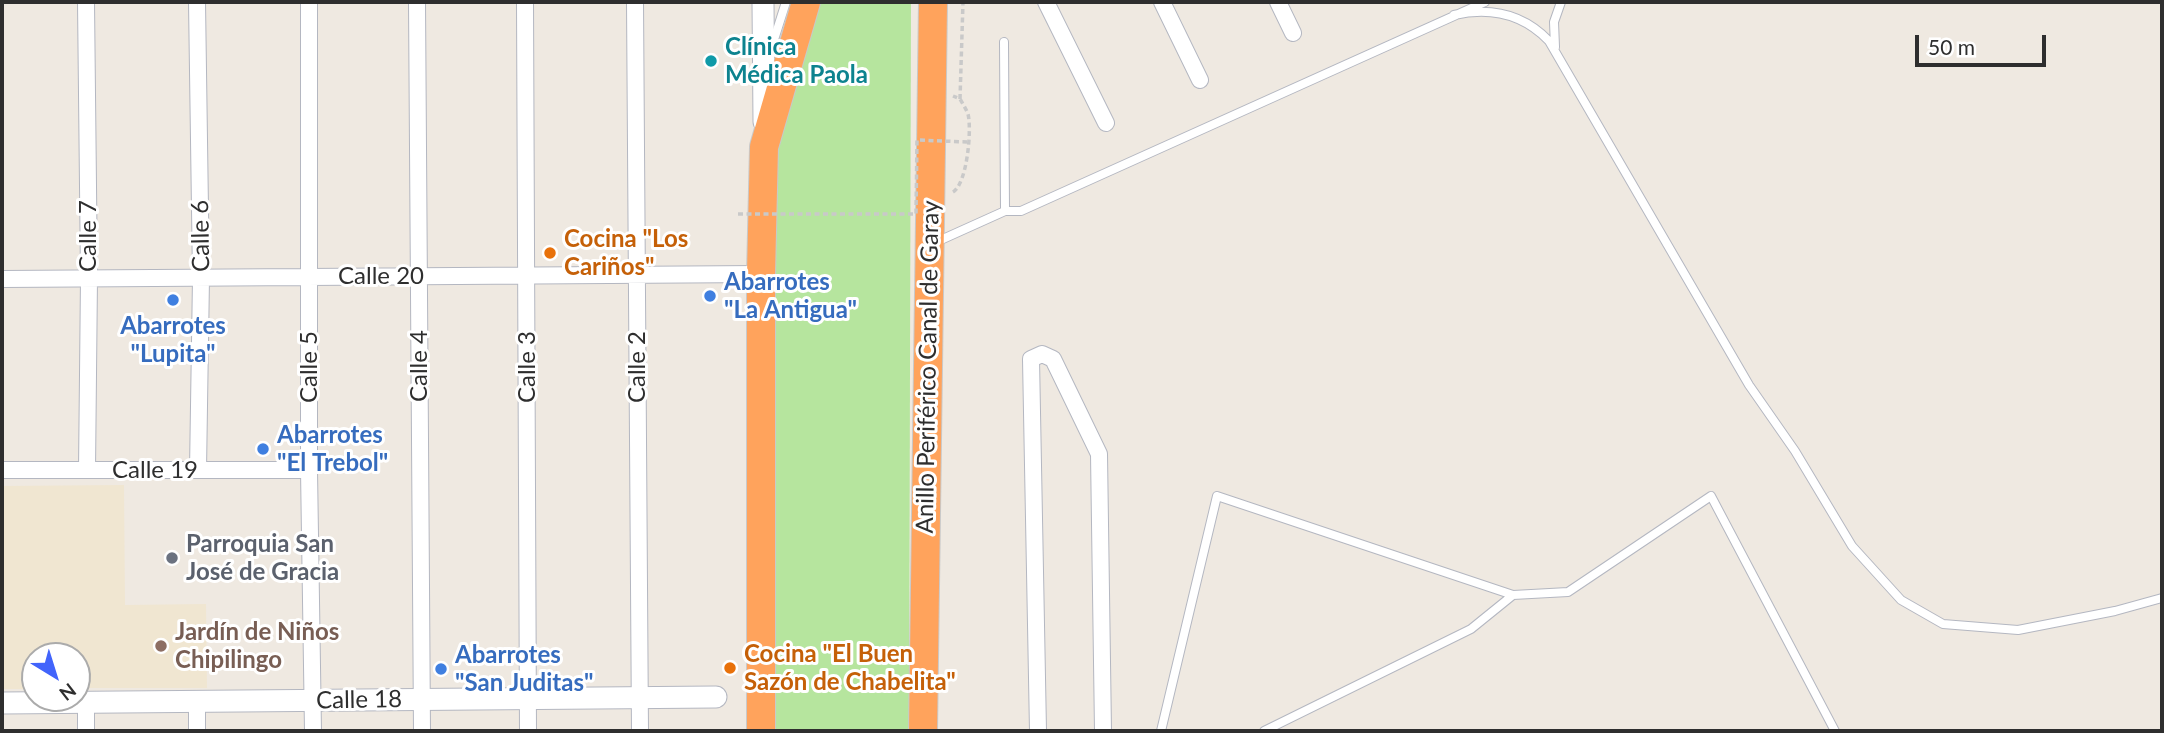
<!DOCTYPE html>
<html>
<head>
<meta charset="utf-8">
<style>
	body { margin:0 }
	#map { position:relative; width:2164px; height:733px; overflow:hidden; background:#efe9e1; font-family:Lato,sans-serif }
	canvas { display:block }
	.frame { position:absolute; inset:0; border:4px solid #2e2e2e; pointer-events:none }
	.north { position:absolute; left:21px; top:642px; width:70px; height:70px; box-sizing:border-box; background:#fff; border:2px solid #ababab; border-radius:50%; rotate:142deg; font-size:19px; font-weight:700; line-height:28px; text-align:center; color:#2e2e2e }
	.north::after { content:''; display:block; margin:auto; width:24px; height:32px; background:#4264fb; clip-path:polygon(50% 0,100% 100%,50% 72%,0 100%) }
	.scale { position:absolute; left:1915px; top:35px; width:131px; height:32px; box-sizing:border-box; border:4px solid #2e2e2e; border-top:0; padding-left:9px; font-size:21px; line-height:24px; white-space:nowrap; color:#2e2e2e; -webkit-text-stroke:5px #fff; paint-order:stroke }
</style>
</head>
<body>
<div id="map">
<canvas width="2164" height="733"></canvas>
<div class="frame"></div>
<div class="north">N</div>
<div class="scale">50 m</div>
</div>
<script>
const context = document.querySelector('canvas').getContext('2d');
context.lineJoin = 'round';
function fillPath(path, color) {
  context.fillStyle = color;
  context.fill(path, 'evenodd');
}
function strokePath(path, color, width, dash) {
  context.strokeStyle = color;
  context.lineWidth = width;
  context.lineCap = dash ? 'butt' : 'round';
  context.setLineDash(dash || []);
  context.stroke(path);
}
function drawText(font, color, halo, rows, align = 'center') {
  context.font = font + ' Lato,sans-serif';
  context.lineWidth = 6;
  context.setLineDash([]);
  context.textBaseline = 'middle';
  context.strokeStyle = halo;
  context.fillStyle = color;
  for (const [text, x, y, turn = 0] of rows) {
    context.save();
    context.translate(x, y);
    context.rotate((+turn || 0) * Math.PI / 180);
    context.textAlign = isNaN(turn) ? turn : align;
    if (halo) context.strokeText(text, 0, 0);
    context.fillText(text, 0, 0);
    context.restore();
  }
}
const education = new Path2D(`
	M124 485 125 605 206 604 207 688H77V656H35V689H2V486Z`);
const green = new Path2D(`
	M811 2H911L909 731H767L757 139Z`);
const path = new Path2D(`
	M960 99 963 2
	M953 192C967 184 972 130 968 114 966 109 963 104 960 99L953 96`);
const lane = new Path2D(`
	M1454 15C1490 7 1523 14 1549 41L1749 385 1795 451 1852 546 1901 600 1943 624 2018 630 2115 611 2162 598
	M1004 42 1005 211
	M1555 47 1554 22 1561 2
	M771 49 786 2
	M934 243 1005 211H1021L1485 2
	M1161 731 1217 496 1513 595
	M1264 731 1471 629 1513 595 1568 592 1711 496 1835 731`);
const street = new Path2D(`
	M86 2 89 278 87 470
	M197 2 201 278 198 470
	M309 2V470L313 731
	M417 2 422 731
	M525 2 528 731
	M635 2 640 731
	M1046 2 1106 123
	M1162 2 1200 80
	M1278 2 1293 33
	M2 279 761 274
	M2 470H309
	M197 701V731
	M86 702V731
	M1038 731 1031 359 1042 354 1053 359 1099 454 1103 731`);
const secondary = new Path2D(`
	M763 2 764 122
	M2 703 716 697`);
const highway = new Path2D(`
	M761 731V274L764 147 806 2
	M923 731 933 2`);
const pathBridge = new Path2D(`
	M738 214H916L917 140 967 142`);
const markers = [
	[711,61,7,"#0f9aa8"],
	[550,253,7,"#e8710a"],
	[710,296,7,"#3f7fe0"],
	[173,300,7,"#3f7fe0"],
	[263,449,7,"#3f7fe0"],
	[172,558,7,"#6b7280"],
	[161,646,7,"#8d6e63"],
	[730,668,7,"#e8710a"],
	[441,669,7,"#3f7fe0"]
];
const cultureNames = [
	["Clínica",725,47],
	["Médica Paola",725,75]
];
const streetNames = [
	["Calle 7",88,236,-90],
	["Calle 6",201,236,-91],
	["Calle 20",381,276],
	["Calle 4",419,366,-90],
	["Calle 5",309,367,-90],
	["Calle 3",527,367,-90],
	["Calle 2",637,367,-90],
	["Anillo Periférico Canal de Garay",928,367,-89],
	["Calle 19",155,470],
	["Calle 18",359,700,-1]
];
const foodNames = [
	["Cocina \"Los",564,239],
	["Cariños\"",564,267],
	["Cocina \"El Buen",744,654],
	["Sazón de Chabelita\"",744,682]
];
const shopNames = [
	["Abarrotes",724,282],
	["\"La Antigua\"",724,310],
	["Abarrotes",173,326,"center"],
	["\"Lupita\"",173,354,"center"],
	["Abarrotes",277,435],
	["\"El Trebol\"",277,463],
	["Abarrotes",455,655],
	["\"San Juditas\"",455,683]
];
const worshipNames = [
	["Parroquia San",186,544],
	["José de Gracia",186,572]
];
const educationNames = [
	["Jardín de Niños",175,632],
	["Chipilingo",175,660]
];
fillPath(education, '#f0e6d1');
fillPath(green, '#b6e59e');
strokePath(lane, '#b4b7c1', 10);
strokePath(street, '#b4b7c1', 18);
strokePath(secondary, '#b4b7c1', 23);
strokePath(highway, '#c9c9c9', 30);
strokePath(path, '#c9c9c9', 3.5, [5, 3.5]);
strokePath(lane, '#fff', 8);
strokePath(street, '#fff', 16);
strokePath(secondary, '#fff', 21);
strokePath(highway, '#ffa35c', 28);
strokePath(pathBridge, '#c9c9c9', 3.5, [5, 3.5]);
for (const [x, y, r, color] of markers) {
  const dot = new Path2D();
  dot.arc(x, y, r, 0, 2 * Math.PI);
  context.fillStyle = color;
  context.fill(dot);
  strokePath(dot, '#fff', 2.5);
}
drawText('bold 24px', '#0d838f', '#fff', cultureNames, 'left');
drawText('24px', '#2e2e2e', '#fff', streetNames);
drawText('bold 24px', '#c56008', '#fff', foodNames, 'left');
drawText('bold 24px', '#366cbe', '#fff', shopNames, 'left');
drawText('bold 24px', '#5b616d', '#fff', worshipNames, 'left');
drawText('bold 24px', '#785e54', '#fff', educationNames, 'left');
</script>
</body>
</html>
